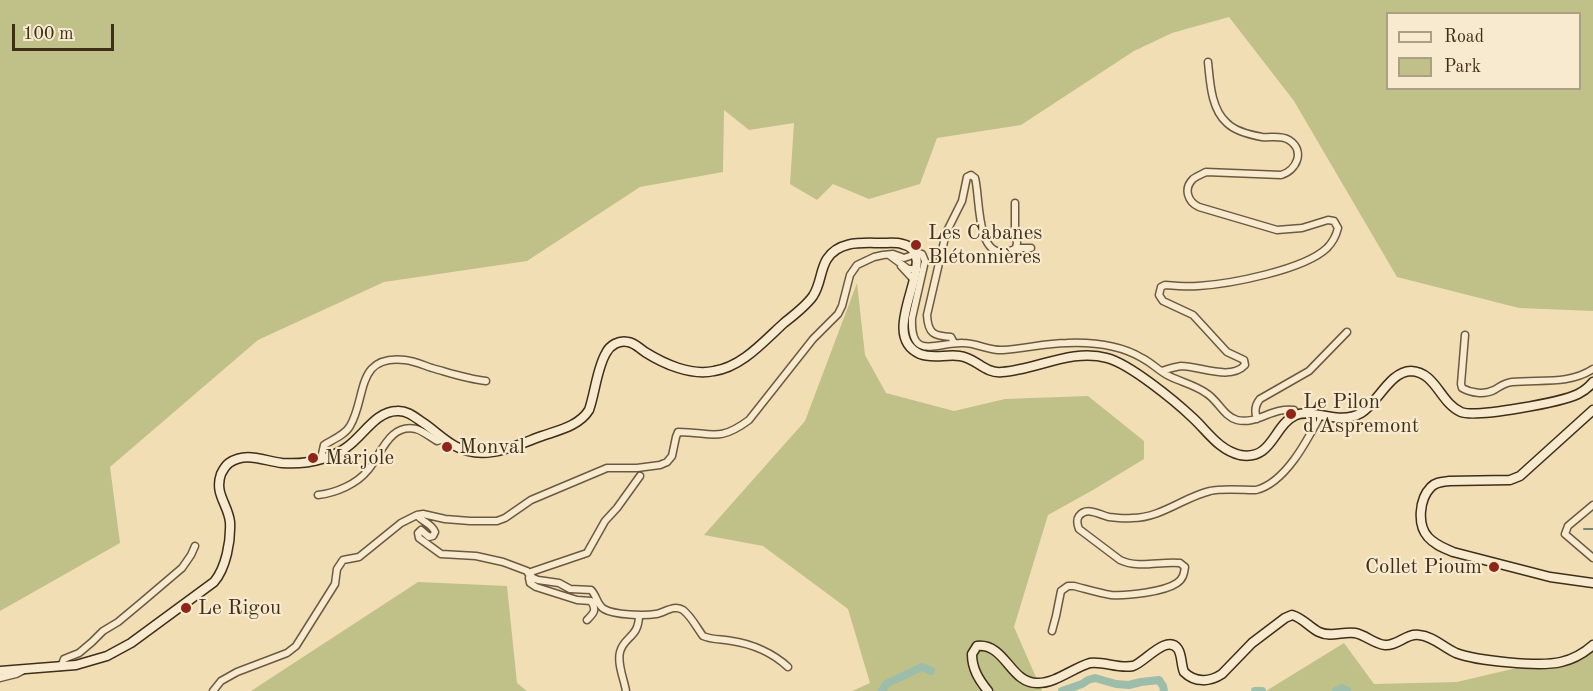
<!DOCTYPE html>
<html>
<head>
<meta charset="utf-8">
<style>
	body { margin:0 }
	#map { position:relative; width:1593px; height:691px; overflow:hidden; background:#f2deb4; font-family:"Old Standard TT",serif }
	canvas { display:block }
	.legend { position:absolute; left:1386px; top:12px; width:195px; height:78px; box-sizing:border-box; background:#f7eace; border:2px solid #ad9f86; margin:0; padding:8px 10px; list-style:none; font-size:18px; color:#3f2e19 }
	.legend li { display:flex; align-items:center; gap:12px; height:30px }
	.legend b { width:30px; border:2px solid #ad9f86 }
	.scale { position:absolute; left:12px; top:24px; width:102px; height:27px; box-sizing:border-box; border:3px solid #3f2e19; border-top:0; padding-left:8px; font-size:18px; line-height:21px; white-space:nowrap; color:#3f2e19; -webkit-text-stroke:4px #f7eace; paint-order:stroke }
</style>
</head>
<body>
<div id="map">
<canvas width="1593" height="691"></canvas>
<ul class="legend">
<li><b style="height:8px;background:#f7eace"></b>Road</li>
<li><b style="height:16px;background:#c0c089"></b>Park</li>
</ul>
<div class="scale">100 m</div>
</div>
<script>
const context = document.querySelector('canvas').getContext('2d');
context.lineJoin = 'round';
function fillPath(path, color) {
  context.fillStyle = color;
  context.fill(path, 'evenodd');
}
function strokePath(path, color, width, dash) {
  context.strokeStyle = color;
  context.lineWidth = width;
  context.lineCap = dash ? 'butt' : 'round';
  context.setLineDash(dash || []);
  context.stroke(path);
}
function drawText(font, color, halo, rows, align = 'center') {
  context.font = font + ' "Old Standard TT",serif';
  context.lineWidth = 4.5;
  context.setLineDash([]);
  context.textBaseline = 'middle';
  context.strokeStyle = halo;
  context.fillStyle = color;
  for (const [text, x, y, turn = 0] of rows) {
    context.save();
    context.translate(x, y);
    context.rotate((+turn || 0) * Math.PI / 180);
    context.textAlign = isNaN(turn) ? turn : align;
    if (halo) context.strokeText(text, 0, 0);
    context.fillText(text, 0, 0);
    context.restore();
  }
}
const green = new Path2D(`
	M0 0H1593V311L1519 308 1397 277 1294 101 1229 17 1172 33 1134 51 1021 125 937 138 920 184 869 199 833 184 817 200 790 184 794 123 749 130 724 110 723 172 640 187 527 261 384 282 258 340 110 467 120 543 0 611ZM1388 14H1580V88H1388Z
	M857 283 865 355 886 393 954 411 1005 399 1088 396 1144 441V459L1093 490 1048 515 1014 627 1042 691H852L870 683 848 609 763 546 704 535 805 421Z
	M418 582 507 586 517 683 527 691H251Z
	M1344 643 1374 684 1457 682 1593 650V691H1266Z`);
const stream = new Path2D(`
	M1584 529H1593`);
const canal = new Path2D(`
	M882 691 886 684 922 667 931 671
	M1062 691 1082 684 1088 680 1095 678 1116 684 1129 685 1141 682 1159 680 1163 686 1164 691
	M1255 691H1262
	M1336 691 1342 688 1347 691`);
const street = new Path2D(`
	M1016 248H1031
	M889 255 908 269H917
	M901 266 914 280
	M1465 335 1461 384 1462 388C1471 393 1484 395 1494 390 1501 386 1504 383 1512 382 1539 379 1569 385 1593 369
	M954 343 951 337C934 336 928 334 927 315L946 233 962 201 967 177 971 175 975 178C980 195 976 254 1003 252 1008 252 1012 251 1016 248L1017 243 1015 227V203
	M1162 371C1168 369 1174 367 1181 366 1200 366 1230 381 1245 365L1244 360 1227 352 1193 315 1163 301 1159 295 1161 287 1165 285C1176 286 1187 287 1198 286 1230 284 1304 270 1327 248 1332 243 1336 236 1338 228L1334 221 1328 220 1302 228 1277 230 1199 207C1188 202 1183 189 1193 179 1197 176 1202 174 1206 172L1281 175C1296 171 1306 151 1289 140 1281 135 1271 138 1262 137 1251 135 1235 131 1227 123 1211 109 1210 82 1208 62
	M1257 419C1254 411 1255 405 1260 399L1309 371 1347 332
	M324 459 322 454 324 445C332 440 345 435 350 426 367 398 355 354 405 360 414 361 423 365 432 368 450 373 467 379 486 381
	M318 495C336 493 357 484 368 470 381 455 389 423 416 429 423 431 430 437 437 441L444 439
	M1593 505 1568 526 1565 534 1593 558
	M417 515C422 522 431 523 435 532L433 536 429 537 421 530 418 533 419 538 441 554 476 556 503 562 527 571 533 578 538 580 559 583 570 589 591 590C597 596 597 605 604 609 614 615 644 616 656 614 664 613 674 604 683 610 691 616 697 628 703 636 712 640 722 639 732 641 752 644 773 653 788 667
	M528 573 587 553 605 521 617 508 640 476
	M530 575 529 578 530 583 536 587 577 600 591 601C597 610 594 613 587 620
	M1052 631 1056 616 1061 591 1068 586H1074C1086 589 1099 593 1111 595 1127 596 1164 592 1177 583 1183 579 1184 574 1185 567L1180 563C1160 561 1139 569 1120 560L1079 529C1077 524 1076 520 1079 516 1087 506 1100 515 1109 517 1117 518 1125 519 1132 518 1161 518 1184 497 1210 491 1221 488 1244 490 1256 490 1285 483 1307 441 1320 416
	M61 667 64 659 79 653 92 642 103 631 118 622 142 602 182 568 191 555 195 546
	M0 678 16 674 22 671
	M213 691 221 681 237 672 287 653 296 646 335 584 337 569 343 560 359 557 401 523 417 515 423 514 445 519 470 521H497L505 518 531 500 607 468H637L660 465 667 462 672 456 676 437 678 432C712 432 718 443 749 420L813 339 838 314 842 306 850 275 857 265 874 257 883 255 893 254 904 258 919 253 922 254 925 261 912 318C910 362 937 342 963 343 977 343 989 351 1003 350 1024 349 1045 343 1067 343 1092 342 1120 345 1142 358 1152 363 1159 371 1169 376 1181 382 1195 385 1206 393 1218 400 1223 416 1237 420 1257 425 1272 407 1294 410L1297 415
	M626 691C624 679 617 664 620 652 624 636 639 638 639 615`);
const secondary = new Path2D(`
	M1593 410 1520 476 1510 480 1449 481C1442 482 1436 482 1431 487 1419 499 1417 525 1428 537 1435 545 1444 548 1453 552L1550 577 1593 583
	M0 671 76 665 107 656 131 643 214 582C226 568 231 541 230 522 228 504 214 494 221 474 223 470 225 466 229 463 246 451 264 461 282 463 296 464 309 463 322 459 331 456 340 453 347 447 363 436 376 411 397 411 408 410 417 419 425 424 435 431 444 440 455 446 484 462 514 446 542 436 559 430 579 426 589 410 595 393 597 368 606 353 610 345 619 340 628 342 635 343 639 348 645 352 664 364 691 376 714 371 742 367 764 341 784 323 794 315 806 306 813 296 821 284 820 270 827 259 839 240 863 243 882 243 888 243 896 242 902 244 946 253 873 333 920 354 932 359 947 354 960 356 976 358 985 374 1002 372 1036 370 1072 348 1107 358 1130 364 1175 401 1193 418 1208 432 1219 450 1240 455 1273 461 1273 425 1296 415 1314 408 1339 426 1361 413 1377 404 1390 371 1411 371 1436 372 1440 403 1461 412 1476 418 1562 402 1578 394 1584 391 1589 387 1593 382
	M988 691C979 680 972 669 972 654L977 646C1006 643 1010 684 1038 683 1056 683 1073 668 1090 663 1104 661 1118 669 1133 666 1144 663 1167 633 1178 649 1182 655 1181 665 1184 672 1195 683 1210 682 1222 674L1252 643 1285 618 1292 615C1303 618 1309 627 1319 632 1331 638 1343 631 1355 633 1366 635 1374 644 1385 645 1398 646 1406 633 1419 635 1433 636 1444 648 1456 653 1477 661 1540 667 1561 662 1574 659 1583 654 1593 645`);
const markers = [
	[916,245,6,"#8f2418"],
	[1291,414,6,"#8f2418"],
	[447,447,6,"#8f2418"],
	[313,458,6,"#8f2418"],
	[1494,567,6,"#8f2418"],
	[186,608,6,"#8f2418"]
];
const poiNames = [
	["Les Cabanes",928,233],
	["Blétonnières",928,257],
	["Le Pilon",1303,402],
	["d'Aspremont",1303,426],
	["Monval",459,447],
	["Marjole",325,458],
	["Collet Pioum",1482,567,"right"],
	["Le Rigou",198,608]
];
fillPath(green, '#c0c089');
strokePath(stream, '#77846f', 2);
strokePath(canal, '#9cbda9', 8);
strokePath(street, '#6c5a40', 9);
strokePath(secondary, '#3f2e19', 11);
strokePath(street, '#f7eace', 6);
strokePath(secondary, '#f7eace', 8);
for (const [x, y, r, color] of markers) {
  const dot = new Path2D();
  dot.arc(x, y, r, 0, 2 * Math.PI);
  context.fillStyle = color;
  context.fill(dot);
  strokePath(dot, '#f7eace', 2);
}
drawText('21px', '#3f2e19', '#f7eace', poiNames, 'left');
</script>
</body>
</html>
